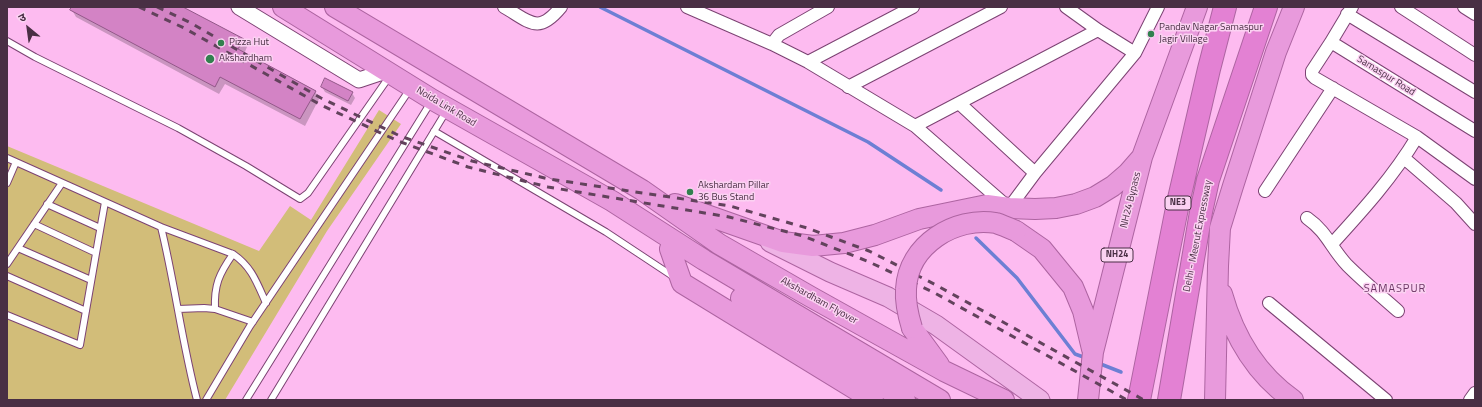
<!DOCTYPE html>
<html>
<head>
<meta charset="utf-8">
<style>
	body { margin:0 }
	#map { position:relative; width:1482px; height:407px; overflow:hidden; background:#fdbbf0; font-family:"Titillium Web","Noto Sans Devanagari",sans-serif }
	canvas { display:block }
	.frame { position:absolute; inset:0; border:8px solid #492f44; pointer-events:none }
	.north { position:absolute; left:8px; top:8px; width:40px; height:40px; -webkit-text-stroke:3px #fbd2f2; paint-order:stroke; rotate:331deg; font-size:11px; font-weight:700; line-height:16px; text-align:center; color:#492f44 }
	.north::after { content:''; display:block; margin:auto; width:14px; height:18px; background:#492f44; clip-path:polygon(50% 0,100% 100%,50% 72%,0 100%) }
</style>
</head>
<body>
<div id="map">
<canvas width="1482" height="407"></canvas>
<div class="frame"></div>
<div class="north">उ</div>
</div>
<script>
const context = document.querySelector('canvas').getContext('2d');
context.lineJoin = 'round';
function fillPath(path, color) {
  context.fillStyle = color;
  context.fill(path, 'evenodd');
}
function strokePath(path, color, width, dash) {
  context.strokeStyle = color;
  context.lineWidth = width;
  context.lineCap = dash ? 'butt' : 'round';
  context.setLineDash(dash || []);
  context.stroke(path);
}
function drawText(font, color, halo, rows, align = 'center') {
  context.font = font + ' "Titillium Web",sans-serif';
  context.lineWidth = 3;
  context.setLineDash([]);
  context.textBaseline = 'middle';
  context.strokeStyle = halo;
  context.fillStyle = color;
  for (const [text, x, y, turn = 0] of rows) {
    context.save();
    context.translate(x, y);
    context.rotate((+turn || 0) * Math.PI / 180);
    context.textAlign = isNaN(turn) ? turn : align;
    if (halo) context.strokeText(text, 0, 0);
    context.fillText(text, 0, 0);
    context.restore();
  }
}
const green = new Path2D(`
	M379 110 401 124 327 231 225 400H7V146L259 251 290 206 311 220Z`);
const shadow = new Path2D(`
	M73 7H181L243 40 247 47 244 54 315 91 319 99 305 126 225 84 219 94 76 17 72 10Z
	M322 87 352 93 355 98 351 105 325 92Z`);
const stream = new Path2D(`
	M600 7 868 142 941 190
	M976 238 1017 278 1075 354 1086 358
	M1098 363 1121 372`);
const building = new Path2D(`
	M72 7H183L244 39 238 49 316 91 300 119 220 77 215 87 70 10Z
	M325 78 353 92 348 101 321 87Z`);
const service = new Path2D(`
	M7 41 35 57 178 128 246 166 300 199 308 193 389 77
	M434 131 606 232 674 277
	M7 158 161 227C175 284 182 343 197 400
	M7 183 16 162
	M47 204 100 228
	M34 224 96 253
	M161 227 233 254C219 274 214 285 215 309
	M18 248 91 280
	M233 254C252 267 257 283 266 303
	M7 264 62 183
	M7 276 86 311
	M178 309 204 308 215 309 253 322
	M7 315 80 345 105 202
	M206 400 250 326 410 89
	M246 400 431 102
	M271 400 447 110`);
const minor = new Path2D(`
	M504 7C530 22 538 35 561 7
	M687 7 772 44 808 62 915 126 1009 208 1035 173 1135 53 1158 7
	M1066 7 1098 30 1135 53
	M1352 7 1331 42 1475 131
	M1401 7 1475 55
	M1464 7 1475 14
	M1347 14 1475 92
	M1331 42 1312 71V75L1315 78 1417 137C1393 177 1363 210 1332 244
	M772 44 779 35 828 7
	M808 62 913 7
	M848 87 1001 7
	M959 103 1035 173
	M915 126 1098 30
	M1417 137 1475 179
	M1404 158 1456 203 1475 224
	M1265 191 1333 88
	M1307 218C1327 232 1331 248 1347 265 1363 281 1381 296 1398 311
	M1269 303 1386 400
	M1470 400 1475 393`);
const tertiary = new Path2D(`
	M239 7 359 80 386 71`);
const primary = new Path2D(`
	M770 242 830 272 888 297 936 325 1040 400`);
const trunk = new Path2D(`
	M283 7 433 100 612 201 704 260 940 400
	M335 7 642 190 719 244 811 297 944 371 1004 400
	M675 204 783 242 813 246 844 243 875 235 919 219 987 205 1009 208 1035 209 1056 208 1076 204 1095 197 1113 186 1128 173 1142 157
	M1016 231 1042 249 1073 287 1083 311 1092 349
	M670 249 682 283 873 400
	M1222 294C1234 337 1256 374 1293 400
	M741 298 905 400
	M912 328 939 365
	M1088 400 1093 352 1142 157 1197 7
	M1215 400 1218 266 1220 228 1233 186 1276 52 1294 7`);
const motorway = new Path2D(`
	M1139 400 1178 203 1209 69 1225 7
	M1169 400 1201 212 1208 180 1266 7`);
const rail = new Path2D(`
	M139 7 184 28 321 105 398 141 468 167 548 187 729 217 803 236 867 261 933 292 1127 400
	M157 7 189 22 321 98 400 136 472 161 549 179 730 206 807 228 869 251 936 285 1144 400`);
const trunkBridge = new Path2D(`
	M912 328C908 315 905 303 906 289 908 245 955 216 996 223 1002 225 1009 228 1016 231`);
const markers = [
	[1151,34,4,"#32804f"],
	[221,43,4,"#32804f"],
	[210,59,5,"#32804f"],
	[690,192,4,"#32804f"]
];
const shields = [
	[1178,203,26],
	[1117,255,32]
];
const shieldNames = [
	["NE3",1178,203],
	["NH24",1117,255]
];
const poiNames = [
	["Pandav Nagar Samaspur",1159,28],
	["Jagir Village",1159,40],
	["Pizza Hut",229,43],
	["Akshardham",219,59],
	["Akshardam Pillar",698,186],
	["36 Bus Stand",698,198]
];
const streetNames = [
	["Samaspur Road",1386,76,32],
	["Noida Link Road",446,107,31],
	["NH24 Bypass",1131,200,-76],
	["Delhi - Meerut Expressway",1198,236,-79],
	["Akshardham Flyover",819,301,29]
];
const neighbourhoodNames = [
	["SAMASPUR",1395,289]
];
fillPath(green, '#d2bd79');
fillPath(shadow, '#0003');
strokePath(stream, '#6d7fd4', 3.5);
fillPath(building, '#d383c5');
strokePath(building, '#925788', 1);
strokePath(service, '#7c4373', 8);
strokePath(minor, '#7c4373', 14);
strokePath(tertiary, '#7c4373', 17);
strokePath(primary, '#ad64a1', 21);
strokePath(trunk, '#ad64a1', 22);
strokePath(motorway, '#ad64a1', 24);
strokePath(service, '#fff', 6);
strokePath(minor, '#fff', 12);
strokePath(tertiary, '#fff', 15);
strokePath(primary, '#eeb3e5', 19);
strokePath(trunk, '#e89adc', 20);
strokePath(motorway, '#e381d3', 22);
strokePath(rail, '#62425c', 3, [7, 7]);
strokePath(trunkBridge, '#ad64a1', 22, []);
strokePath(trunkBridge, '#e89adc', 20);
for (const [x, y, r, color] of markers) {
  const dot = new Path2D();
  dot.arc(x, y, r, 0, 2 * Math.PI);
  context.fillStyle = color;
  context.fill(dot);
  strokePath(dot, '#fbd2f2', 1.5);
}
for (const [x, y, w] of shields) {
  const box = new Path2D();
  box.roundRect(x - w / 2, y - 7, w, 14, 3);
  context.fillStyle = '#fbd2f2';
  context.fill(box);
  strokePath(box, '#492f44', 1);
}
drawText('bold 9px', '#492f44', null, shieldNames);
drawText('10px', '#492f44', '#fbd2f2', poiNames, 'left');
drawText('10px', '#492f44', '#fbd2f2', streetNames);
context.letterSpacing = '1px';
drawText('11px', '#6b3463', '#fbd2f2', neighbourhoodNames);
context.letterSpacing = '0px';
</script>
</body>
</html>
